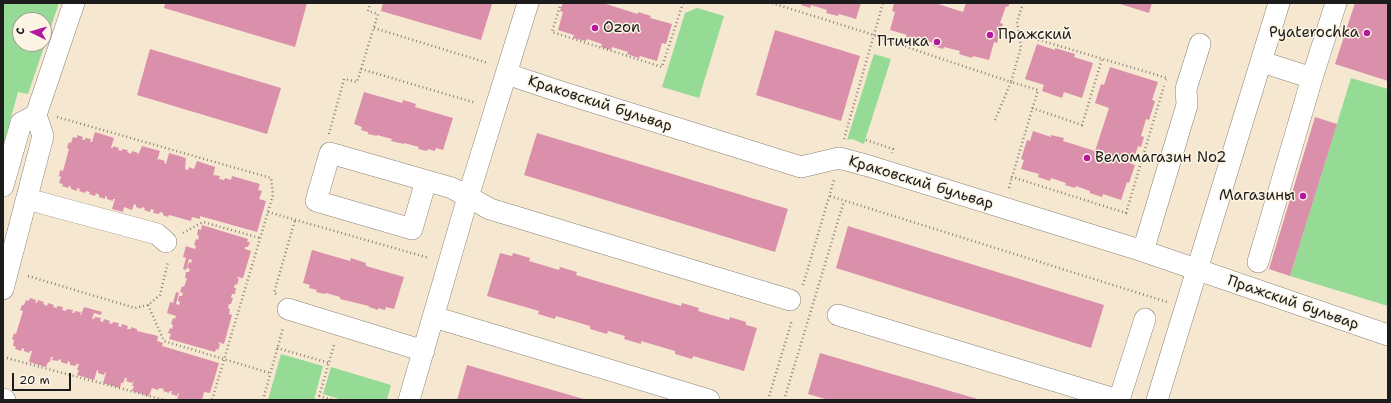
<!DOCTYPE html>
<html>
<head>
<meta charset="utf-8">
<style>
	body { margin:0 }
	#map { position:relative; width:1391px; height:403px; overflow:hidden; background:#f6e8d0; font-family:"Shantell Sans",sans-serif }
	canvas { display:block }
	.frame { position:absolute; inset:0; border:4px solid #1c1c1c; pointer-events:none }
	.north { position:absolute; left:12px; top:12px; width:40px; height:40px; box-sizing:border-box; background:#fcf5e5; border:1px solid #a29e95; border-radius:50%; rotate:275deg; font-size:11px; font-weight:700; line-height:16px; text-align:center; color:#1c1c1c }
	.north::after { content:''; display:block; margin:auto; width:14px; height:18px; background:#b5179e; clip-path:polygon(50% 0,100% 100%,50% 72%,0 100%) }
	.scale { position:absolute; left:12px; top:373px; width:59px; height:18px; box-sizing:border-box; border:2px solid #1c1c1c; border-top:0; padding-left:5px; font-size:12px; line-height:14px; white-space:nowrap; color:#1c1c1c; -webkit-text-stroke:3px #fcf5e5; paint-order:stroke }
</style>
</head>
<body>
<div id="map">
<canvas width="1391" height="403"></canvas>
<div class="frame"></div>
<div class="north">С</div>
<div class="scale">20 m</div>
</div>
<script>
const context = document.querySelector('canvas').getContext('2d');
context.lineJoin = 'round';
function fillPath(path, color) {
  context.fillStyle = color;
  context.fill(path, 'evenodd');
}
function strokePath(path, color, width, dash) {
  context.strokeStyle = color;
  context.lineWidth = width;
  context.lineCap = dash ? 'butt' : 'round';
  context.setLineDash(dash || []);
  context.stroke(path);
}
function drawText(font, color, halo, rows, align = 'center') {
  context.font = font + ' "Shantell Sans",sans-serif';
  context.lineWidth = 3;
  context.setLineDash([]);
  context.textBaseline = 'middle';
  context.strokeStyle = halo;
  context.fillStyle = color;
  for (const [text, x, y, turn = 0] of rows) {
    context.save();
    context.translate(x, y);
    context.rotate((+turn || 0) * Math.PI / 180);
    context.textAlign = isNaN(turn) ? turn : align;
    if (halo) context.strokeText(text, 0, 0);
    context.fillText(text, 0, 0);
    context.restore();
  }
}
const green = new Path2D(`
	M3 3H59L28 94 18 92 3 147ZM20 20H44V44H20Z
	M697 8 724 16 699 98 662 87 685 13Z
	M874 54 891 59 866 137 864 144 852 139 847 140Z
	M1351 78 1388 89V306L1290 276Z
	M281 354 323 366 314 400H268Z
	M331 367 391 385 387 400H342L323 394Z`);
const building = new Path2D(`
	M165 3H307L295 47 164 8Z
	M383 3H489L492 4 481 40 381 11Z
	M563 3H607L606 4 638 14V12L651 16 650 18 672 24 666 44 662 43 657 61 640 56 639 58 627 54 628 52 612 47 611 50 601 47 602 44 587 39 586 41 573 38 574 35 558 30 563 12 560 11Z
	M802 3H861L856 19 839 14 838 16 826 13 827 10 811 5 810 8 801 5Z
	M894 3H935L963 12 966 3H1010L1008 7 1006 6 1000 23 1003 24 997 43 994 42 989 60 973 56 972 58 959 54 960 51 944 47 943 49 933 46 934 43 920 39 919 41 906 37 907 35 890 30 895 12 892 11Z
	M1117 3H1152L1149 13Z
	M1355 3H1388V81L1335 64Z
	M775 30 860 56 841 121 756 95Z
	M1037 44 1055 50V48L1075 54 1074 57 1093 63 1082 98 1064 92 1062 98 1042 91 1044 85 1025 79Z
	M150 49 281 88 267 134 137 95Z
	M1110 67 1158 82 1152 100 1155 101 1149 120 1146 119 1141 136 1144 137 1141 147 1138 146 1132 164 1135 165 1129 183 1127 182 1121 200 1103 194 1102 197 1090 193V191L1076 186 1075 188 1065 185 1066 183 1051 178 1050 181 1038 177 1039 174 1021 169 1024 160 1021 159 1027 140 1030 141 1033 131 1051 137V135L1064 138 1063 141 1095 151 1109 108 1095 103 1101 84 1104 85Z
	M364 92 402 103 403 100 416 104 415 107 453 118 443 150 436 148 435 151 428 149 427 151 418 149 419 147 404 143V144L391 141 392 139 377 135V136L368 134V132L361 130 362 127 354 124Z
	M1315 117 1337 124 1290 276 1269 269Z
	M95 132 114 138 111 148H113V146L119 148 118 150 122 151V149L128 150 127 152 131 154 132 151 138 153 137 157 142 146 160 151 157 161 159 159 165 161 164 163 166 164 169 153 186 158 185 169 188 170 189 167 194 169 197 161 215 167 213 177 214 175 220 176 219 179 224 180 225 178 231 180 232 176 260 184 258 190 262 191 259 199 266 201 257 232 200 216V219L192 217 191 221 169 215 168 217 163 215V213L160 212 159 214 153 213 154 210 151 209 150 212 144 210 145 208 142 207 141 209 136 207V205L134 204 132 210 124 207 123 212 112 209 115 199H113V201L107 199V197L105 196V199L99 197V195L96 193 95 196 89 194 90 192 86 191 85 193 79 191 80 189 77 188V191L71 189V187L69 186 68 188 62 186 63 184 59 183 61 177 59 176 60 170 63 171 69 149 67 148 69 142 71 143 73 137 77 138V135L83 137 82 140H85V138L91 139 90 142H92Z
	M537 133 788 209 775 252 524 175Z
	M202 225 248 239 247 242H250L248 247H245V249L251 251 243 278 237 277V278L239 279 237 285 235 284 234 288H236L235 294H232L231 298H233L231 304H229L228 308 230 309 229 314 232 315 224 344 218 342 220 345 218 350 216 349 215 352 169 339 171 334 168 333 170 328 172 329 173 325 171 324 173 318 175 319 176 316 167 313 170 302 173 303 176 292 179 293 176 304 179 305 180 302 178 301 179 296H182L183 293 180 292 182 286 184 287 187 278H185L186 272H189L190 269 187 268 189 262 191 263 192 260 189 259 186 270 183 269 186 258 183 257 186 246 195 249 196 246 194 245 196 239 198 240 199 236 197 235 198 229 201 230Z
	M848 226 1104 305 1091 348 836 268Z
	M312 250 350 261 351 258 366 263V266L404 277 394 309 386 307 385 310 378 308V310L369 307V306L340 299V297L326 293 325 294 316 292 317 290 309 288 310 285 303 283Z
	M500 253 512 256 513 253 530 258 529 261 559 270 560 267 577 272 576 275 681 306 682 303 699 308 698 311 729 320 730 317 746 322V325L757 328 744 371 693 356 692 359 675 354V351L641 341V344L624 339 625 336 608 331 607 334 590 329V326L556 316 555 319 538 314 539 311 487 296Z
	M30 298 36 300 35 302 37 303 38 300 44 302 43 304 47 306 48 303 54 305 53 307 57 308V306L63 307 62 310 66 311 67 309 73 310 72 313H74L75 311 81 312 80 315H81L84 307 102 312 101 315 94 313 92 319H94L95 317 101 318 100 321 103 322 104 319 110 321 109 323 112 324 113 322 119 323 118 326 121 327 122 324 128 326 127 329H131V327L137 329V331L158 336 157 341 163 343 162 346 219 363 210 393 204 392 202 400H177L179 393H178L177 396 171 394 172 391H170L169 393 163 391 164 389 159 388 158 390 152 388 149 396 132 391 134 386H132L134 380 132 383 126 381 127 378H125L123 383H121L120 388 103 383 106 373 105 372 104 375 98 373V370H97L94 380 77 375 79 370H77L79 364H76V366L70 365V362L68 361 67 364 61 362V360L59 359 58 361 52 360 53 357H51L50 362H48L46 367 29 362 32 351H30L29 353 24 351V349L22 348 21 351 15 349 16 347 13 346 14 340 12 339 14 333 16 334 23 311 20 310 22 305H24L26 300 29 301Z
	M820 353 981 400H829L808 394Z
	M467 365 587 400H457Z`);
const path = new Path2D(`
	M561 3 552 32 662 67 683 3
	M772 3 874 35 927 54 1011 82 995 120
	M1023 3 1017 22 1021 47 1011 82 1038 90 1012 177 1126 213 1164 86
	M374 28 488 63
	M1019 34 1167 78 1166 80
	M361 69 476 103
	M1032 108 1082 125 1102 59
	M57 117 271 178 273 195 212 400
	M329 134 344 79 357 82 378 14 368 11 370 3
	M844 139 883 3
	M866 140 893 149 892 153
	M1009 188 1012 177
	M830 196 1167 302
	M268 212 429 258
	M183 233 203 222 260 238
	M28 276 135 308 148 305 160 295 168 262
	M803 285 834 180
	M276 294 274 293 295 220
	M148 305 164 341 270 373
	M277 348 329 363
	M3 357 164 400
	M319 396 333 400
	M263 400 283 328
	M318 400 334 345
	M768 400 792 320
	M784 400 844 201`);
const minor = new Path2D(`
	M1262 62 1312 78
	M507 74 558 91 801 167 839 158 869 166 1143 251 1388 335
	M426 181 412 229 316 201 330 153 452 188 490 209 790 300
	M3 186 21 123 36 115
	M27 199 157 234 166 242
	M1143 251 1187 105 1186 89 1200 44
	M1258 262 1312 78 1336 3
	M3 289 43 136 36 115 74 3
	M288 309 424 351
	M838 315 1118 400
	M434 317 709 400
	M3 399 5 400
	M409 400 468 197 528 3
	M1119 400 1145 319
	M1157 400 1279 3`);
const markers = [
	[595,28,4,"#b5179e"],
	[1367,33,4,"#b5179e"],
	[990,35,4,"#b5179e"],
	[937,42,4,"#b5179e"],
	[1087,158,4,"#b5179e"],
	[1303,196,4,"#b5179e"]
];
const poiNames = [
	["Ozon",603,28],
	["Pyaterochka",1359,33,"right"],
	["Пражский",998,35],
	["Птичка",929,42,"right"],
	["Веломагазин No2",1095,158],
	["Магазины",1295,196,"right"]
];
const streetNames = [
	["Краковский бульвар",600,104,18],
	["Краковский бульвар",921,183,17],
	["Пражский бульвар",1293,303,19]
];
fillPath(green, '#95db95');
fillPath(building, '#da8faa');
strokePath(minor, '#898276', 22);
strokePath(path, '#898276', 2.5, [1, 3]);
strokePath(minor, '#fff', 21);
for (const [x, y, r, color] of markers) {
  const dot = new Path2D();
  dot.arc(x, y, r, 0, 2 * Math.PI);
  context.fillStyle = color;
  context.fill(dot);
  strokePath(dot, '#fcf5e5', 1.5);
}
drawText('15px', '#1c1c1c', '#fcf5e5', poiNames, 'left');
drawText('15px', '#1c1c1c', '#fcf5e5', streetNames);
</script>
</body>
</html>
